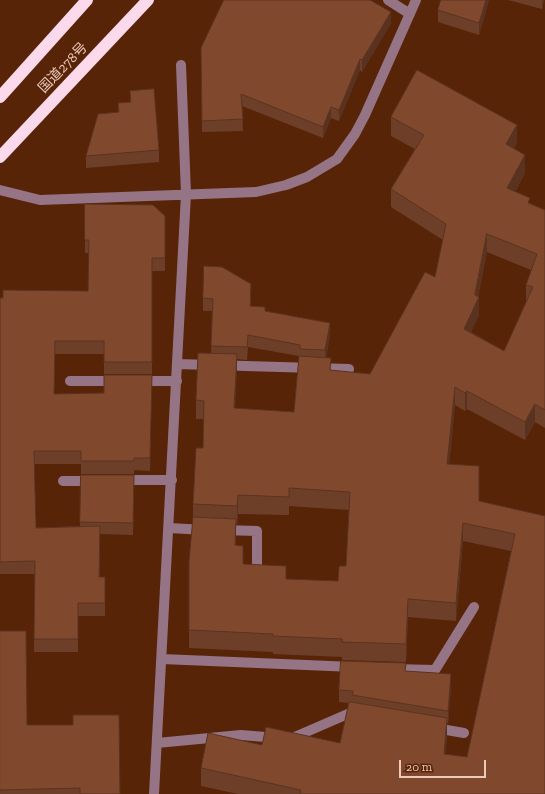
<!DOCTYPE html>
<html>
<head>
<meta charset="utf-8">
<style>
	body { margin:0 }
	#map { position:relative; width:545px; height:794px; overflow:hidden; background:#582407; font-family:"Zilla Slab",serif }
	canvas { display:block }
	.scale { position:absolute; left:399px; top:760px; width:87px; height:18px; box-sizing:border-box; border:2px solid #ebcabb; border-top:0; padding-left:5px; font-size:12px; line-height:14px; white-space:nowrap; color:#ebcabb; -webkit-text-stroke:3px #582407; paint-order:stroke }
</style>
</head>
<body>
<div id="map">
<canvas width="545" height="794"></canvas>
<div class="scale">20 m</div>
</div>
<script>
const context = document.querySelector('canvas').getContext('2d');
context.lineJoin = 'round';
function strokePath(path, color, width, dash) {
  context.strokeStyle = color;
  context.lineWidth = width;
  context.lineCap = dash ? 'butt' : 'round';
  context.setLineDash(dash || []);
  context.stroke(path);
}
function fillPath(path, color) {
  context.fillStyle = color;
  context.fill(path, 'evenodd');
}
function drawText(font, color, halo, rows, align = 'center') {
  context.font = font + ' "Zilla Slab","Noto Sans JP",serif';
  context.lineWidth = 3;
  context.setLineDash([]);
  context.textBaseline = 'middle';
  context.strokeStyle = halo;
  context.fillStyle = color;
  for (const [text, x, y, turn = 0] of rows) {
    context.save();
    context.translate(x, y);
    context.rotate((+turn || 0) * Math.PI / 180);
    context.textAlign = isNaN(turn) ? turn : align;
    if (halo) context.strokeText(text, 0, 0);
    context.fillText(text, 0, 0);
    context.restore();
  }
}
const minor = new Path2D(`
	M388 0 410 14
	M0 190 40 200 256 192 286 185 307 177 337 159 355 134 365 115 416 0
	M177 364 349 369
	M70 381H117
	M139 381H177
	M121 480H172
	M63 481H93
	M169 528 205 530
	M223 530 257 531V566
	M162 659 354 667
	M392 669 435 670 474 607
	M435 728 464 733
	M157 743 241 735 290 739 350 713 360 715
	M154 794 186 194 181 65`);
const highway = new Path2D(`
	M0 97 87 0
	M0 157 148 0`);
const wall = new Path2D(`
	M489 0 479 35 438 22V10Z
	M508 0H544L542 9Z
	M391 23 362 72 360 70 339 121 331 118 323 138 242 106 243 131 202 132 201 59Z
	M130 91 159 150V162L86 168V156L118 112V103L130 102Z
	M391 117 517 143 514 148 525 173 515 192 530 203 545 210V428L535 422 525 440 467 409 465 411 455 405 449 465 479 501 545 516V794H238L201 786V768L262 745 340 743 349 703 339 702V690L406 671 451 686 448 724 447 723V737L445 754 467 757 511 551 463 541 456 621 408 617 406 662 342 660V657L273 654V652L189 648V562L193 517V504L203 448 204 419H196V400L211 354 212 311H203V298L251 296V306L265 311 330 335 326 358 331 371 370 374 435 277 443 240 391 207V189L415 149 391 136ZM487 252 531 270 526 285V302L504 351 471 332 479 315 478 297ZM248 347 299 356 294 412 235 408 237 359 247 360ZM289 506 349 510 346 566 338 581 286 579 243 564 236 545V524H237L238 514 289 515Z
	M85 204 165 216V271H152V374H104V354H55L54 394 104 393 152 375 150 471 134 470V474H81V464H34L36 528 80 526 81 475H134L133 535 100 534V577H105V616H78V652H34L35 574H0V298L88 291 89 253H85Z
	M0 631 27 725 120 794H0Z`);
const shadedWall = new Path2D(`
	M486 0H489V1L479 35V23Z
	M542 0H544L542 9Z
	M391 12V23L362 72V60Z
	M360 59V70L339 121V110Z
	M331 107V118L323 138V127Z
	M517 125V143L506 162V144Z
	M525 155V173L507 207V188Z
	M487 234V252L477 300 479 297V315L464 347V329L475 295Z
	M330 323V335L325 362V350Z
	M237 354V372L234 426V408Z
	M455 387V405L447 483V464Z
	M467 391V409L465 411V393Z
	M535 404V422L525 440V422Z
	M238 495V514L237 524V506Z
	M236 519V537L235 563V545Z
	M463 523V541L456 621V603Z
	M408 599V617L406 662V644Z
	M451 674V686L448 724V711Z
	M447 718V737L444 772V754Z`);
const building = new Path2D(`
	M224 0H370L391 12 362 60 360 59 339 110 331 107 323 127 241 94 243 119 202 121 201 48Z
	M441 0H486L479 23 438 10Z
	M417 70 517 125 506 144 525 155 507 188 530 198 528 203 545 210V410L535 404 525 422 467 391 465 393 455 387 447 464 479 466V501L545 516V794H300L301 790 201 768 208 733 262 745 266 727 340 743 349 702H351L447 718 444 754 467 757 515 534 463 523 456 603 408 599 406 644 342 642V639L273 636V634L189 630V562L193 517 236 519 235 545 243 546V564L286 566V579L338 581 339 566H346L350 492 289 488V497L238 495 237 506 193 504 196 448H203L204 401 196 400 198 353 237 354 234 408 294 412 299 356 331 358 330 370 370 374 425 272 435 277 446 224 391 189 424 135 391 117ZM487 234 537 254 526 285 533 287 504 351 464 329 479 297 475 295Z
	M154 89 159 150 86 156 98 114 119 112 118 103 131 102 130 91Z
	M85 204 153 205 165 216V258H152V362H104V341H55L54 394 104 393V375H152L150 458H134V461H81V451H34L36 528 100 526 99 577H105V603H78V639H34L35 561 0 562V298H3V290L88 291 89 240H85Z
	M204 266 222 267 251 284 250 306 265 307V311L330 323 325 350 300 349V345L248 335 247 347 211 346 213 299 203 298Z
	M81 475H134L133 523 80 522Z
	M0 631H26L27 725H73V715H119L120 794H80V788L0 790Z
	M341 661 406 663 405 671 451 674 448 711 352 695 353 691 339 690Z`);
const streetNames = [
	["国道278号",63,68,-46]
];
strokePath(minor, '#957485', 10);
strokePath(highway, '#fcdaeb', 12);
fillPath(wall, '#6e3f28');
fillPath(shadedWall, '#5a3320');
fillPath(building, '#80492e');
strokePath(building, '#5a3320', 1);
drawText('14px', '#ebcabb', '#582407', streetNames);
</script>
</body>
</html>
